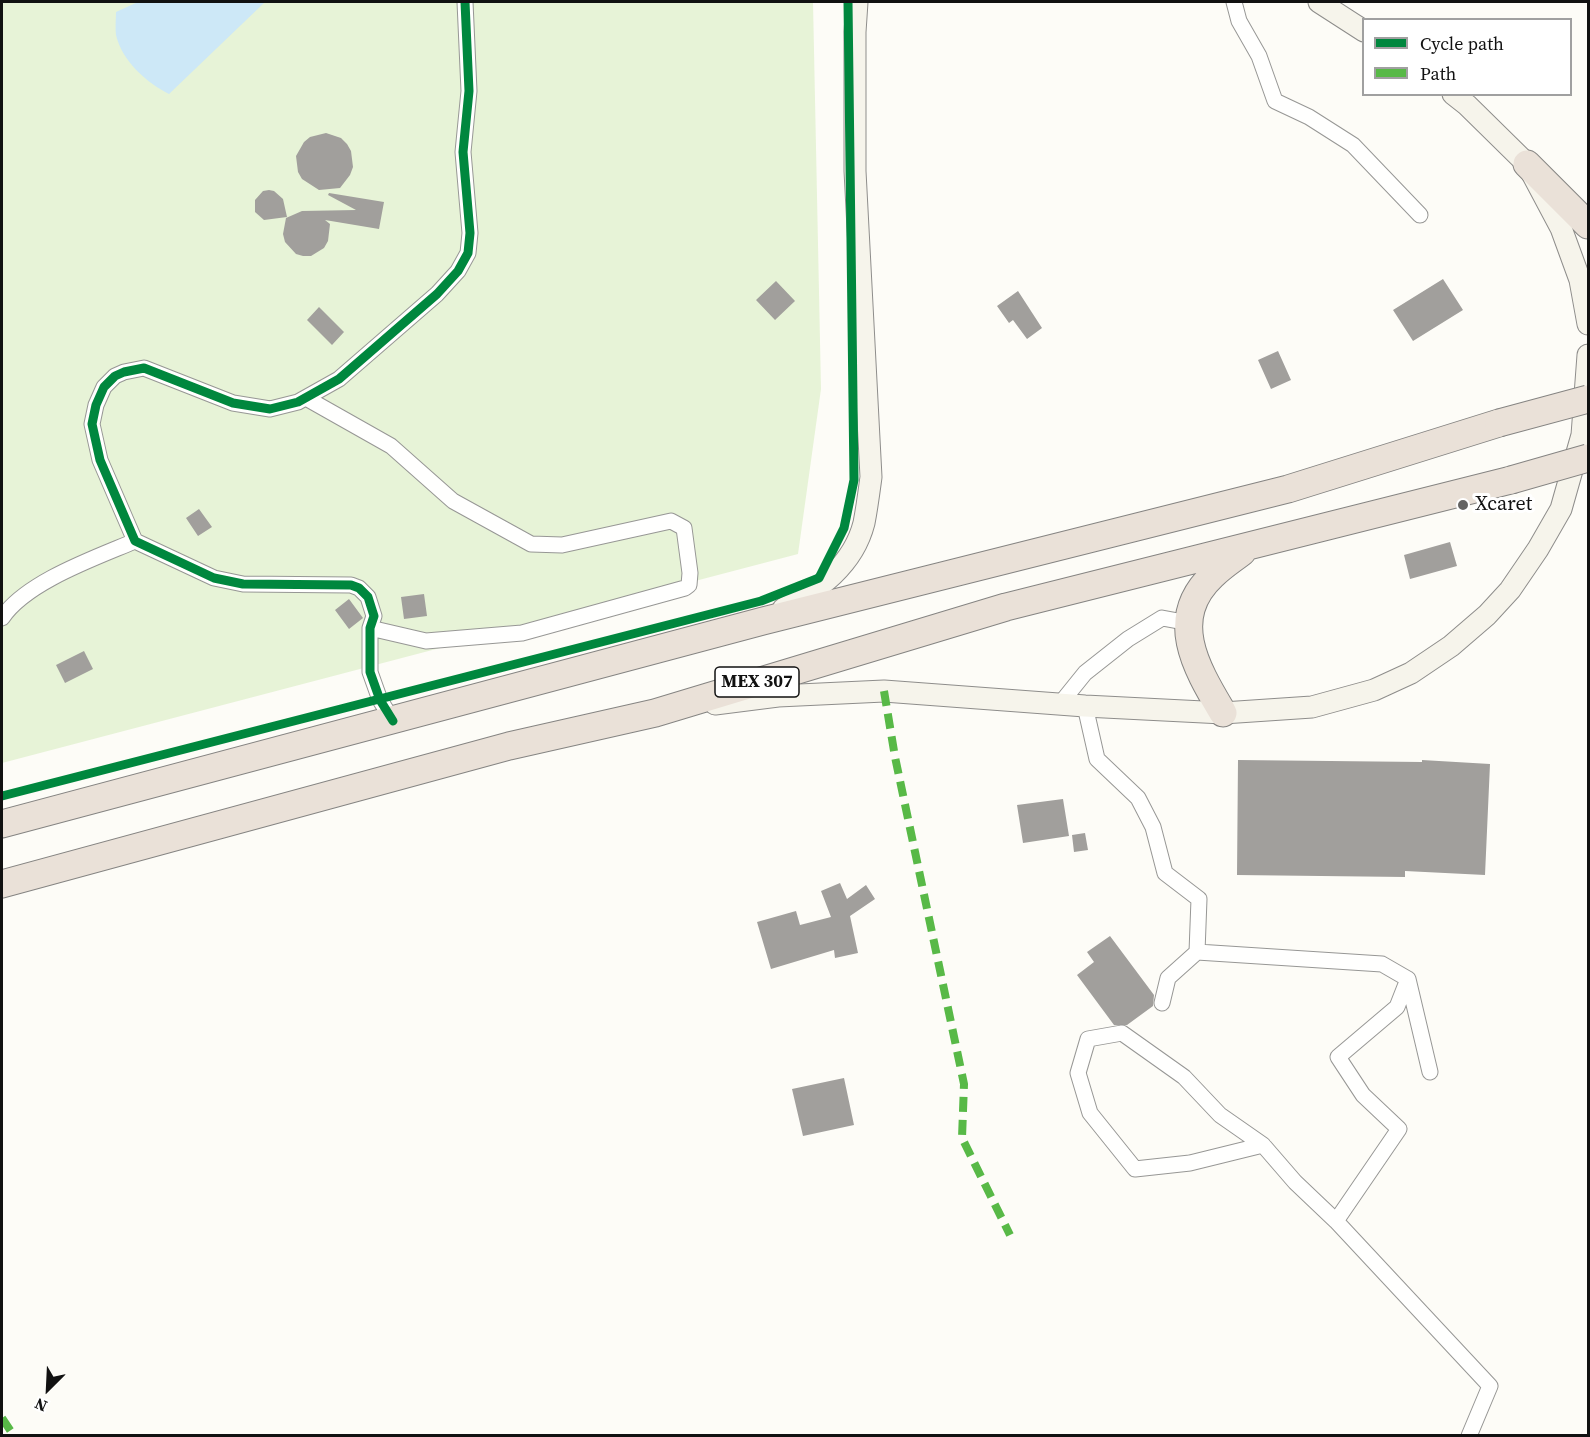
<!DOCTYPE html>
<html>
<head>
<meta charset="utf-8">
<style>
	body { margin:0 }
	#map { position:relative; width:1590px; height:1437px; overflow:hidden; background:#fdfcf7; font-family:"Source Serif 4",serif }
	canvas { display:block }
	.frame { position:absolute; inset:0; border:3px solid #111; pointer-events:none }
	.legend { position:absolute; left:1362px; top:18px; width:210px; height:78px; box-sizing:border-box; background:#fff; border:2px solid #a0a0a0; margin:0; padding:8px 10px; list-style:none; font-size:18px; color:#111 }
	.legend li { display:flex; align-items:center; gap:12px; height:30px }
	.legend b { width:30px; border:2px solid #a0a0a0 }
	.north { position:absolute; left:18px; top:1359px; width:60px; height:60px; -webkit-text-stroke:4px #fff; paint-order:stroke; rotate:204deg; font-size:16px; font-weight:700; line-height:24px; text-align:center; color:#111 }
	.north::after { content:''; display:block; margin:auto; width:21px; height:27px; background:#111; clip-path:polygon(50% 0,100% 100%,50% 72%,0 100%) }
</style>
</head>
<body>
<div id="map">
<canvas width="1590" height="1437"></canvas>
<div class="frame"></div>
<ul class="legend">
<li><b style="height:8px;background:#00873e"></b>Cycle path</li>
<li><b style="height:8px;background:#58b947"></b>Path</li>
</ul>
<div class="north">N</div>
</div>
<script>
const context = document.querySelector('canvas').getContext('2d');
context.lineJoin = 'round';
function fillPath(path, color) {
  context.fillStyle = color;
  context.fill(path, 'evenodd');
}
function strokePath(path, color, width, dash) {
  context.strokeStyle = color;
  context.lineWidth = width;
  context.lineCap = dash ? 'butt' : 'round';
  context.setLineDash(dash || []);
  context.stroke(path);
}
function drawText(font, color, halo, rows, align = 'center') {
  context.font = font + ' "Source Serif 4",serif';
  context.lineWidth = 6;
  context.setLineDash([]);
  context.textBaseline = 'middle';
  context.strokeStyle = halo;
  context.fillStyle = color;
  for (const [text, x, y, turn = 0] of rows) {
    context.save();
    context.translate(x, y);
    context.rotate((+turn || 0) * Math.PI / 180);
    context.textAlign = isNaN(turn) ? turn : align;
    if (halo) context.strokeText(text, 0, 0);
    context.fillText(text, 0, 0);
    context.restore();
  }
}
const green = new Path2D(`
	M2 2H813L821 389 798 554 2 763Z`);
const water = new Path2D(`
	M138 2H265L169 94C147 83 122 61 116 35 115 28 116 19 116 12Z`);
const building = new Path2D(`
	M326 133 341 138 347 144 351 151 353 167 350 175 340 188 319 190 302 179 298 172 296 156 304 142 310 137Z
	M269 190 274 191 283 199 287 217 264 220 255 212V200L263 191Z
	M329 193 384 202 379 229 325 220 330 224 328 241 324 248 311 256H303L296 254 285 242 283 234 286 218 302 211 356 210 328 195Z
	M1443 279 1463 310 1413 341 1393 310Z
	M776 281 795 301 775 320 756 300Z
	M1018 291 1042 328 1027 339 1013 320 1009 323 997 306Z
	M319 307 344 332 332 345 307 320Z
	M1278 351 1291 380 1271 389 1258 360Z
	M199 509 212 527 198 536 186 518Z
	M1450 542 1457 566 1410 579 1404 555Z
	M424 594 427 616 404 619 401 597Z
	M349 599 363 618 349 629 335 610Z
	M84 651 93 669 65 683 56 665Z
	M1238 760 1422 762V760L1490 764 1485 875 1405 871V877L1237 875Z
	M1063 799 1069 836 1023 843 1017 805Z
	M1085 833 1088 850 1074 852 1072 835Z
	M840 883 847 899 866 885 875 899 850 916 858 953 835 958 834 950 771 969 757 922 796 911 800 925 831 917 821 891Z
	M1110 936 1154 995 1153 1006 1127 1025H1114L1077 975 1094 962 1087 952Z
	M844 1078 854 1125 803 1136 792 1089Z`);
const street = new Path2D(`
	M1234 2 1239 21 1259 56 1275 101 1309 117 1353 145 1420 215
	M306 398 391 446 453 501 531 544 562 545 671 521 684 528 690 573 689 585 685 588 522 633 426 641 370 628
	M2 618C26 582 95 558 135 541
	M1060 704 1085 673 1128 639 1162 618 1189 623
	M1085 706 1097 759 1138 798 1153 827 1165 873 1199 899 1197 952
	M393 721 380 700 370 672V628L374 616 368 597 359 588 351 585 243 584 214 578 135 541 100 460 92 424 96 405 104 387 115 376 124 372 144 368 233 403 270 409 298 402 339 379 437 294 458 271 468 253 470 233 463 152 469 91 465 2
	M1408 979 1430 1072
	M1162 1003 1168 978 1197 952 1382 964 1408 979 1397 1007 1338 1057 1363 1095 1399 1129 1336 1221
	M1263 1145 1190 1163 1135 1169 1090 1113 1078 1073 1088 1039 1122 1033 1184 1077 1220 1115 1263 1145 1295 1182 1336 1221 1490 1386 1469 1436`);
const secondary = new Path2D(`
	M1319 2 1364 31
	M1453 94 1467 105 1527 164 1561 228 1580 280 1588 324
	M783 609C819 589 853 566 864 523 867 508 869 492 871 477L855 171V32L857 2
	M715 704 778 696 884 691 1085 706 1223 713 1312 707 1374 690 1411 673 1451 646 1487 615 1510 590 1538 549 1561 509 1582 435 1588 355`);
const highway = new Path2D(`
	M1527 164 1588 225
	M1223 713C1197 669 1166 619 1213 575 1222 566 1233 559 1242 552
	M2 824 763 621 1288 489 1499 423
	M2 884 509 746 655 713 1006 607 1511 480`);
const highwayBridge = new Path2D(`
	M1499 423 1588 399
	M1511 480 1588 458`);
const quiet = new Path2D(`
	M884 691 895 757 964 1084 962 1138 1010 1235
	M2 1418 14 1436`);
const cycleway = new Path2D(`
	M393 721 380 700 370 672V628L374 616 368 597 359 588 351 585 243 584 214 578 135 541 100 460 92 424 96 405 104 387 115 376 124 372 144 368 233 403 270 409 298 402 339 379 437 294 458 271 468 253 470 233 463 152 469 91 465 2
	M2 796 761 601 819 578 844 528 854 480 848 2`);
const markers = [
	[1463,505,6,"#646362"]
];
const shields = [
	[757,682,84]
];
const shieldNames = [
	["MEX 307",757,682]
];
const poiNames = [
	["Xcaret",1475,505]
];
fillPath(green, '#e7f3d7');
fillPath(water, '#cde8f7');
fillPath(building, '#a19f9c');
strokePath(street, '#979795', 17);
strokePath(secondary, '#8e8d8b', 23);
strokePath(highway, '#858482', 29);
strokePath(street, '#fffffe', 15);
strokePath(secondary, '#f6f4eb', 21);
strokePath(highway, '#eae1d8', 27);
strokePath(highwayBridge, '#858482', 29, []);
strokePath(highwayBridge, '#eae1d8', 27);
strokePath(quiet, '#58b947', 8, [15, 8]);
strokePath(cycleway, '#00873e', 9);
for (const [x, y, r, color] of markers) {
  const dot = new Path2D();
  dot.arc(x, y, r, 0, 2 * Math.PI);
  context.fillStyle = color;
  context.fill(dot);
  strokePath(dot, '#fff', 2);
}
for (const [x, y, w] of shields) {
  const box = new Path2D();
  box.roundRect(x - w / 2, y - 15, w, 30, 4.5);
  context.fillStyle = '#fff';
  context.fill(box);
  strokePath(box, '#111', 1.5);
}
drawText('bold 18px', '#111', null, shieldNames);
drawText('20px', '#111', '#fff', poiNames, 'left');
</script>
</body>
</html>
